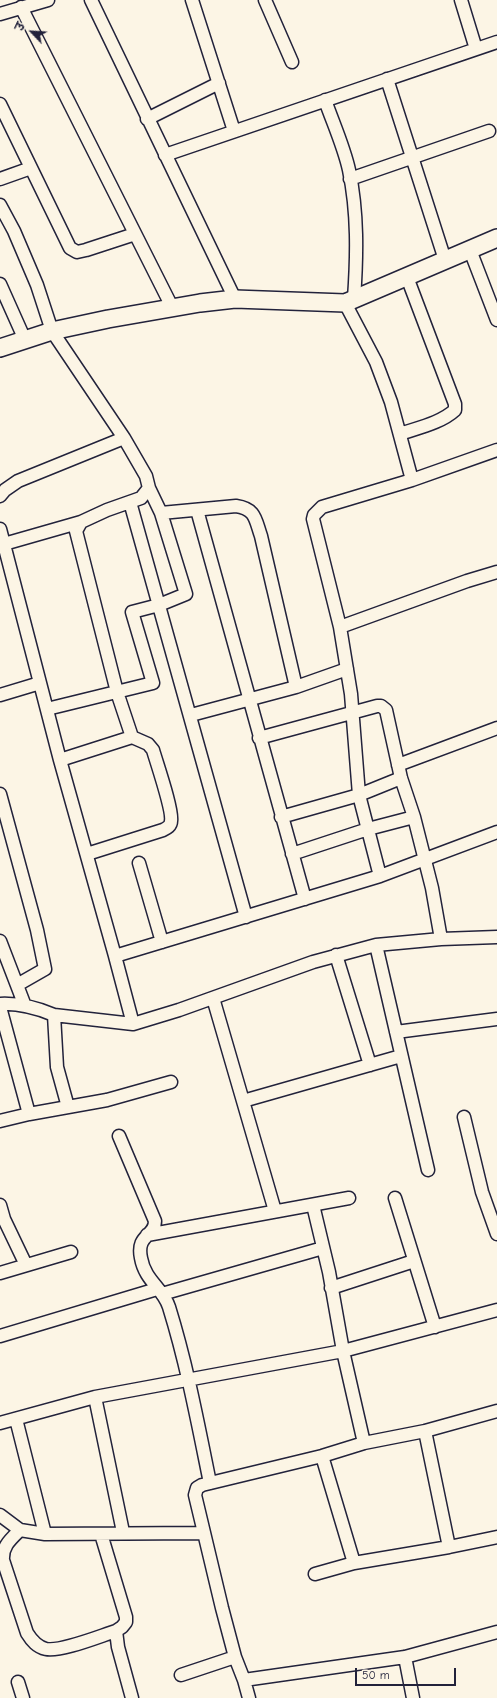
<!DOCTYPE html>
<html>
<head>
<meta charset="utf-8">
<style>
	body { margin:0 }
	#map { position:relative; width:497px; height:1698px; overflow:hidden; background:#fcf5e5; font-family:"Comic Neue","Playpen Sans Deva",sans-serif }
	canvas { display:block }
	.north { position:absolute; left:12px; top:12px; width:40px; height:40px; -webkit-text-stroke:3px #fcf5e5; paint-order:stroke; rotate:295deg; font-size:11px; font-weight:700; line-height:16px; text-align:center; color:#22223b }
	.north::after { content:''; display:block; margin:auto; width:14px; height:18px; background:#22223b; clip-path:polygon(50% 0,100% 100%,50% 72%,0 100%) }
	.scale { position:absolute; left:355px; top:1668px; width:101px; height:18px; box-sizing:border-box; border:2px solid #22223b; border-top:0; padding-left:5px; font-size:12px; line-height:14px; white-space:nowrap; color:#22223b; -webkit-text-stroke:3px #fcf5e5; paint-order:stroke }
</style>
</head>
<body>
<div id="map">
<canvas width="497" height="1698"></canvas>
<div class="north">उ</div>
<div class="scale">50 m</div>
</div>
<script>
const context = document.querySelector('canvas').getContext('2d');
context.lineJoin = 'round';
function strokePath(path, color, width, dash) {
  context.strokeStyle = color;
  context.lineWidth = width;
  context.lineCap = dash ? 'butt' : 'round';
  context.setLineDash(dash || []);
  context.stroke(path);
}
const street = new Path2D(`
	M91 0 235 299
	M192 0 234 131
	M265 0 292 62
	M461 0 476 49
	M21 7 172 307
	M0 14 48 0
	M387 79 445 260
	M325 100C333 123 344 147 349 170 358 213 357 256 354 299
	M0 104 70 248 77 252 86 250 135 234
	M147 119 219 83
	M165 155 497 42
	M0 179 31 168
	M350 179 489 131
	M0 205 14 231 37 285 52 331 124 438 146 476 149 488 141 498 107 510 81 522 76 531 117 692 132 737 60 760
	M470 250 497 320
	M0 284 25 340
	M345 303 376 362 391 402 412 480
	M400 434C417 428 441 423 455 410V404L407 277
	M0 496 5 490 18 481 124 438
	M130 502 246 917
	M197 510 305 899
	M161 513 236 506C256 509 255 519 261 536L296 687
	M0 529 60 760 115 956 380 876 497 832
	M4 544 81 522
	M340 627 467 581 497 572
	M0 695 40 683
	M47 709 153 683 132 612 159 605 186 594 161 513 149 488
	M191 715 296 687 347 669
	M259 738 377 706H381L386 710 401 778 414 817 432 888 441 939
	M398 765 497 728
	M0 794 37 930 45 969 17 985
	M281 817 359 795 401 778
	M87 854 163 830C167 828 171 826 171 821 173 810 157 764 153 750L148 744 132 737
	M292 854 368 829 414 817
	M139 863 162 942
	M380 876 359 795 351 694 340 627 313 519 314 515 322 507 412 480 497 450
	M0 941 25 1006
	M376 945 428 1170
	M336 955 370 1065
	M115 956 133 1024
	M213 998 275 1211
	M0 1004C18 1003 37 1008 54 1015L57 1067 68 1107
	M0 1007 29 1114
	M54 1015 133 1024 179 1010 313 962 376 945 441 939 497 937
	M396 1032 497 1019
	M243 1101 401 1056
	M464 1117 482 1192 497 1234
	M0 1121 29 1114 107 1100 171 1082
	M119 1136 155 1221C155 1237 136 1234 141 1258 145 1281 163 1288 169 1307 187 1365 198 1424 210 1483
	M395 1198 435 1327
	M0 1205 4 1219 26 1265
	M313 1205 329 1272 343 1351 364 1443
	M147 1235 349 1198
	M0 1273 71 1252
	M331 1288 414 1261
	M162 1294 323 1248
	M0 1336 157 1289
	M95 1397 123 1532
	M16 1419 45 1534
	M0 1423 95 1397 343 1351 497 1310
	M425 1431 449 1547
	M322 1456 354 1563 449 1547 497 1537
	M0 1515 20 1530 45 1534 203 1533
	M20 1530C11 1539 2 1546 3 1560L27 1633C32 1641 37 1647 46 1649 61 1652 100 1636 116 1631L122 1627 126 1622V1617L101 1534
	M315 1574 354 1563
	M116 1631 118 1647 132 1698
	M405 1657 413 1698
	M181 1675 235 1657
	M244 1680 405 1657 497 1632
	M18 1682 23 1698
	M249 1698 244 1680 235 1657 222 1608 195 1495 197 1488 202 1485 322 1456 364 1443 425 1431 497 1411`);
const secondary = new Path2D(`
	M0 348 52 331 108 319 200 303 235 299 345 303 497 238`);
strokePath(street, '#22223b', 15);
strokePath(secondary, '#22223b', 20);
strokePath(street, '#fcf5e5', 12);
strokePath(secondary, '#fcf5e5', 17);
</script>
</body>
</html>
